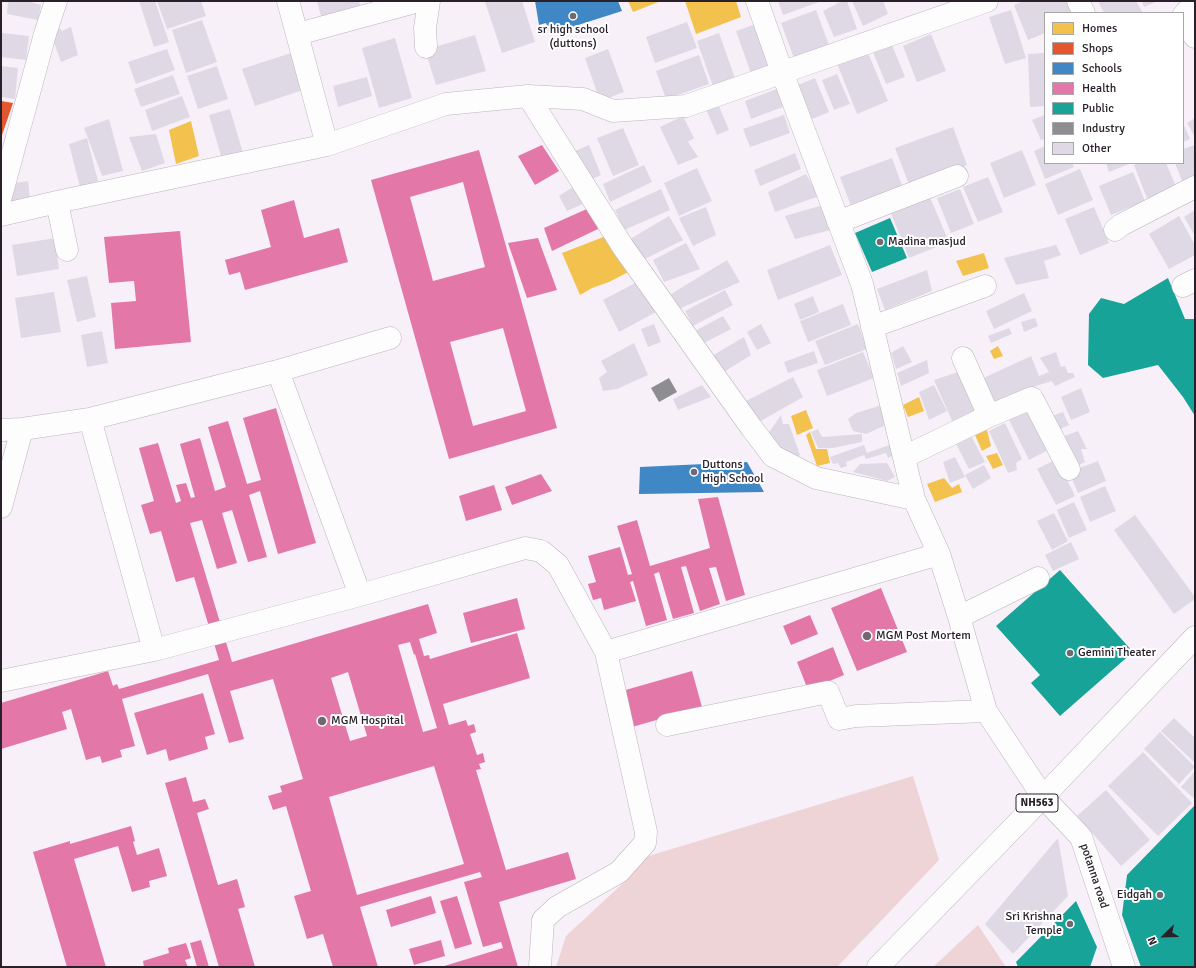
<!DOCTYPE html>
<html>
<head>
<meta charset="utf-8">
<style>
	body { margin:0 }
	#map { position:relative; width:1196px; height:968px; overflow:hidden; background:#f8f0f8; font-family:Signika,sans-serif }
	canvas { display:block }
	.frame { position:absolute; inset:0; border:2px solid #29202a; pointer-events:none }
	.legend { position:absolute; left:1044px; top:12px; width:140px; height:152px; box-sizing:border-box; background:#fff; border:1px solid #a9a6aa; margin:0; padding:5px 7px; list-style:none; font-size:12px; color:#29202a }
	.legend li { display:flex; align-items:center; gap:8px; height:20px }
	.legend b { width:20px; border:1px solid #a9a6aa }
	.north { position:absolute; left:1144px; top:916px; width:40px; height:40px; -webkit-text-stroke:3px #fff; paint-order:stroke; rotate:247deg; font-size:11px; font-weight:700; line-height:16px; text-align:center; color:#29202a }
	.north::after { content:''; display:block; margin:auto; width:14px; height:18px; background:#29202a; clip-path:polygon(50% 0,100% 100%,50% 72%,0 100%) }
</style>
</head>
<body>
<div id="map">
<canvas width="1196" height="968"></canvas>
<div class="frame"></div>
<ul class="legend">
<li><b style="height:11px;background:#f2c14e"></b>Homes</li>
<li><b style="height:11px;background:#e4572e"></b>Shops</li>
<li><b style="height:11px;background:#3f88c5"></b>Schools</li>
<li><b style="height:11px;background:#e377a8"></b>Health</li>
<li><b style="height:11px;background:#17a398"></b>Public</li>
<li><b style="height:11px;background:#8d8d92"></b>Industry</li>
<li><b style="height:11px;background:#dfd9e5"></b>Other</li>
</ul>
<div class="north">N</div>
</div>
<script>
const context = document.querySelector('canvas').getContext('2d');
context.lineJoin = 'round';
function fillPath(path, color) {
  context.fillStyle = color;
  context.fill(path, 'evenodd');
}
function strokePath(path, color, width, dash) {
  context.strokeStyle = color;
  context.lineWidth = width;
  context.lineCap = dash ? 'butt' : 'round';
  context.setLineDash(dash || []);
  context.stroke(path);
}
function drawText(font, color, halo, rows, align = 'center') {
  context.font = font + ' Signika,sans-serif';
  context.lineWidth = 4;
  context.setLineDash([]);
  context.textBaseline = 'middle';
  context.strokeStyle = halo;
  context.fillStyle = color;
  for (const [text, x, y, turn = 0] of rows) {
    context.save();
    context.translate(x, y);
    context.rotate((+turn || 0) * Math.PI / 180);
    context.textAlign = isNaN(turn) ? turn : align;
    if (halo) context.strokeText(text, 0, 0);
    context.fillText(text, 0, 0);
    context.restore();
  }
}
const green = new Path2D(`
	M913 776 939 860 837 967H556L566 936 622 884 642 858Z
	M978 925 1006 967H933Z`);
const homes = new Path2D(`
	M628 1H661L633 12Z
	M685 1H736L741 17 696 34Z
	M191 121 199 156 176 164 169 130Z
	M606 236 634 269 609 282 592 288 580 295 562 253Z
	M984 253 989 268 963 276 956 261Z
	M998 346 1003 356 994 359 990 351Z
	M919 397 924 411 908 417 903 405Z
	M806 410 813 428 797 435 791 416Z
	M987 430 991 446 982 451 975 435Z
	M810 432 816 449H827L830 463 817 466 806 435Z
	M997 453 1003 465 993 469 986 456Z
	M944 478 952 488 959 484 962 492 935 502 927 484Z`);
const shops = new Path2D(`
	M1 101 13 103 1 138Z`);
const schools = new Path2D(`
	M535 1H618L622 11 550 34 546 23 539 25Z
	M747 462 764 492 639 494 640 467Z`);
const health = new Path2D(`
	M542 145 559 171 535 185 518 156Z
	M479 150 557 428 449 459 371 180ZM463 182 485 267 433 281 410 197ZM503 328 526 411 473 426 450 342Z
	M294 200 304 238 339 228 348 262 245 290 240 272 229 275 225 260 271 247 261 210Z
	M589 208 600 228 552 251 544 228Z
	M180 231 191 342 115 349 111 303 136 301 134 281 109 283 104 237Z
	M538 238 557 290 527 298 508 243Z
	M276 408 316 543 278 554 260 491 249 495 267 557 248 562 232 510 222 513 237 563 217 569 202 520 190 523 232 662 428 604 437 633 419 639 424 656 429 655 430 659 517 633 530 678 443 704 449 725 466 720 468 726 474 724 476 732 470 734 477 755 483 753 485 762 479 764 481 769 476 770 506 870 568 852 576 879 499 902 518 967H441L503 948 501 942 483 947 464 882 482 877 480 872 360 907 378 967H333L323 934 307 939 294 896 311 891 286 806 273 810 268 796 282 792 280 786 303 779 273 679 230 691 244 739 229 743 208 674 122 699 135 746 120 750 122 757 102 763 100 756 86 760 71 709 62 712 67 729 1 749V703L108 671 113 686 117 684 119 689 219 660 194 577 176 582 161 531 150 534 141 505 154 501 139 448 158 443 176 503 181 501 176 485 186 483 191 498 195 497 180 444 200 438 215 491 226 487 208 427 228 421 247 484 261 480 243 418ZM410 642 414 655 415 654 437 728 423 732 398 645ZM348 672 367 736 350 741 331 678ZM434 766 464 864 357 895 329 797Z
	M541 474 552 491 512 505 505 487Z
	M494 485 502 510 466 521 459 496Z
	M718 497 745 595 726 601 716 567 709 568 720 604 700 611 686 566 681 567 694 613 673 619 659 572 654 574 667 620 646 626 633 581 630 582 636 601 604 610 601 598 593 600 588 584 596 582 588 556 620 547 628 575 632 574 617 526 637 520 650 566 710 548 698 499Z
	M881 588 907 652 857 671 831 608Z
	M517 598 525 629 471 643 463 613Z
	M810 615 818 634 791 645 783 626Z
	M833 647 844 675 808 690 797 662Z
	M692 671 702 707 632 727 622 691Z
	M203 693 215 734 205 737 208 749 169 761 166 749 147 755 134 713Z
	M186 777 193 802 205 799 209 809 197 813 218 885 237 879 245 907 238 909 255 967H219L165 783Z
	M131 826 135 841 133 842 137 855 159 848 167 876 149 881 150 887 132 892 118 846 74 859 106 967H67L33 852 70 841V844Z
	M431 896 436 913 391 927 386 910Z
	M457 896 472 944 455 949 440 901Z
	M201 940 209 967H197L190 943Z
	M441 940 445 956 414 965 409 949Z
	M186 943 191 958 185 960 188 967H144L143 961 169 953 168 948Z`);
const public = new Path2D(`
	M890 218 907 258 872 272 855 233Z
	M1168 278 1185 319H1195V416L1183 397 1158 365 1103 378 1088 365 1089 314 1101 298 1124 304Z
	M1060 570 1133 652 1060 716 1031 683 1040 675 996 626Z
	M1195 805V967H1141L1122 915 1127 875Z
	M1076 901 1097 947 1090 967H1018L1016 962Z`);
const industry = new Path2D(`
	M669 378 677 392 659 402 651 388Z`);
const building = new Path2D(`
	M8 1H27L41 5 38 20 7 14Z
	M139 1H155L169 42 154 47Z
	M157 1H201L206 16 167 29Z
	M317 1H359L365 21 325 32Z
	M487 1H522L535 42 502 53 485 2Z
	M778 1H822L783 15Z
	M842 1H847L857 29 834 37 823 11Z
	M852 1H883L888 14 863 26Z
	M1023 1H1067L1072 13H1045V33L1028 40 1014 5Z
	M1098 1H1136L1143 13H1104Z
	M1142 1H1158L1144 7Z
	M816 10 830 48 795 61 781 23Z
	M1011 10 1026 58 1005 64 989 17Z
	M202 20 217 62 186 73 172 30Z
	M687 22 697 48 655 63 646 37Z
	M756 24 773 69 752 76 736 31Z
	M57 25 62 31 71 27 78 55 61 62 51 34Z
	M2 33 29 36 26 60 1 57Z
	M719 33 736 81 714 89 697 41Z
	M931 34 946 71 917 82 903 46Z
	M475 35 486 71 436 85 425 50Z
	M395 38 412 98 379 108 362 48Z
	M890 40 905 77 886 84 871 47Z
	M866 48 888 101 857 114 836 61Z
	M167 49 175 70 136 84 128 62Z
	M608 49 624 92 600 101 585 58Z
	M294 52 306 89 255 106 242 69Z
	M1045 53V106L1030 107 1028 54Z
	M699 55 709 84 666 99 656 71Z
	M1 66 18 68 15 99 1 97Z
	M217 66 228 99 198 109 187 76Z
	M837 74 850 104 834 110 822 80Z
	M173 75 180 94 141 107 134 89Z
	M367 77 372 96 338 107 333 86Z
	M815 78 829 112 812 119 798 85Z
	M782 87 788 105 751 119 745 101Z
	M182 96 190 117 152 131 145 110Z
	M718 104 729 130 717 135 706 109Z
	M230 109 243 153 222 159 209 115Z
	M784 115 790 133 750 147 743 129Z
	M1045 115V139L1041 140 1032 120Z
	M683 116 694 138 688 142 698 157 678 165 660 127Z
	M1195 118V137L1187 123Z
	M109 119 123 171 102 176 84 128Z
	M1183 123 1190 139 1183 142Z
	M953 127 967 165 910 187 895 148Z
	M623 128 639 165 613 176 597 138Z
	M156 134 165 163 142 171 129 137Z
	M87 138 98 181 80 187 69 144Z
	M589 145 601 175 585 182 573 152Z
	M1195 145V183L1185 188 1175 163H1183V149Z
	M1045 146V163H1072L1074 167 1045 179 1034 151Z
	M1022 150 1036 185 1004 198 990 163Z
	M795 153 801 169 760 186 754 170Z
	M892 158 903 188 851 206 840 177Z
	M1106 163H1131L1109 172Z
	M1140 163H1166L1177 189 1148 201 1134 165Z
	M644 165 652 182 610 202 603 184Z
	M697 168 712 201 679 216 664 183Z
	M1080 169 1093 200 1058 215 1045 184Z
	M1133 172 1145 201 1111 215 1099 186Z
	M806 174 819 196 775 212 768 192Z
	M988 177 1003 212 978 222 963 187Z
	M28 181 31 207 12 209 9 184Z
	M573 187 585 203 567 211 559 196Z
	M661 189 670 210 624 230 615 210Z
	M960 189 974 224 951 233 937 198Z
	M929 195 949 242 909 258 890 211Z
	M823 205 831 230 795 239 785 216Z
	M706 207 716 235 693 246 679 218Z
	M1094 207 1109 243 1080 255 1065 219Z
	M1195 210V236L1184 217Z
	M669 216 683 240 641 261 630 239Z
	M1179 216 1195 245V255L1169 269 1149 234Z
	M55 238 59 269 17 276 12 245Z
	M686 243 700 269 664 282 653 260Z
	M830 245 842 275 778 300 767 270Z
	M1056 245 1061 255 1044 261 1049 278 1016 285 1004 258Z
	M727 260 740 282 679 309 671 294Z
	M927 270 932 291 885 310 877 289Z
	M87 276 96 317 77 322 67 280Z
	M639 281 656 312 619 332 603 300Z
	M725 290 733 305 693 326 685 311Z
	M54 292 61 332 21 338 15 298Z
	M1024 293 1032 311 994 329 986 311Z
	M813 296 819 312 800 320 794 304Z
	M843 304 851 325 808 342 800 321Z
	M723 316 731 329 702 344 695 331Z
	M1035 318 1038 326 1024 332 1021 322Z
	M654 324 661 342 648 347 641 329Z
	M761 324 771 343 757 350 747 332Z
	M858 324 867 349 825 365 815 341Z
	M1009 328 1012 334 991 343 988 336Z
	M102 331 108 363 87 367 81 335Z
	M744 337 751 355 714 378 705 360Z
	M634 343 648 375 617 389 603 391 599 378 607 372 601 361Z
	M903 346 912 362 896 369 891 353Z
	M814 351 818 363 788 373 784 362Z
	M863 352 874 378 827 396 817 370Z
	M1056 352 1061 367 1065 366 1068 373H1073L1075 377 1055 386 1052 381 1029 388 996 408 979 380 1031 356 1039 376 1049 372 1040 358Z
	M927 360 929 373 901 386 897 373Z
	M961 371 978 411 953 423 934 380Z
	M793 377 803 397 759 422 746 401Z
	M702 385 711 397 678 410 673 399Z
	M934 385 947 411 929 420 919 392Z
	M1081 388 1090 412 1071 420 1061 397Z
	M882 405 884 426 866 434 853 431 848 419 856 413Z
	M1028 405 1050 449 1029 460 1007 416Z
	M1063 412 1069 425 1051 433 1049 417Z
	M781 415 783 424H789L800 455 793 463 765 438Z
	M1005 423 1022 459 1016 463 1017 470 1008 473 989 431Z
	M818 429 822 437 862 434V442L833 448H818L811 432Z
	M1078 431 1087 449H1081L1085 462 1075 467 1059 438Z
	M971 436 985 462 969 469 956 444Z
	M892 444 896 454 888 458 886 453 866 459 864 455 846 462 847 466 841 468 838 463 833 464 830 457 864 445 867 453Z
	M955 457 965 477 950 483 943 462Z
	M1057 459 1075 496 1056 505 1037 469Z
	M1098 461 1106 481 1078 493 1069 472Z
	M887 463 895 477 887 481 853 472 860 464Z
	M984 465 991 478 973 489 965 475Z
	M1105 486 1116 511 1090 522 1080 497Z
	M1074 502 1087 530 1069 538 1057 510Z
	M1054 513 1068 541 1052 550 1037 521Z
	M1135 515 1195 597V599L1174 614 1114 530Z
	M1071 542 1079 559 1053 571 1045 555Z
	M1174 718 1195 738V763L1161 731Z
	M1160 732 1195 767 1179 784 1144 749Z
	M1143 752 1192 803 1158 836 1108 786Z
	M1195 771V799L1181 787Z
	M1106 790 1150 840 1121 866 1077 816Z
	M1058 838 1068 896 1013 954 985 924Z`);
const minor = new Path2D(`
	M288 1 327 145
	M757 1 782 72 862 284 914 499 939 554 959 617 986 711 1043 797 1081 837 1124 967
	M1078 1 1084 13
	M1183 16 1195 2
	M1183 20 1195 37
	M298 34 419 1
	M426 47 425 28 429 1
	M528 96 623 247 751 427 773 456 816 478 914 499
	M1 196 45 34 56 1
	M57 202 67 250
	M1 215 57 202 327 145 446 104 528 96 583 99 613 111 686 106 987 1
	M838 222 957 176
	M1115 230 1121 225 1195 187
	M1183 286 1195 280
	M872 327 985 286
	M278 371 360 595
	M989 416 1032 398 1069 469
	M90 419 154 650
	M1 430 22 429 90 419 278 371 390 338
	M904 457 989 416 963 358
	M1 507 22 429
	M959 617 1038 578
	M606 652 939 554
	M1 681 154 650 360 595 525 548 541 551 558 565 606 652 646 832 645 843 619 872 557 907 543 920 540 967
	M667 725 828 692 839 719 856 716 986 711`);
const trunk = new Path2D(`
	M878 967 1043 797 1195 637`);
const markers = [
	[573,16,4,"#716972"],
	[880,242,4,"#716972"],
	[694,472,4,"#716972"],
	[867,636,5,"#716972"],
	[1070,653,4,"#716972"],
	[322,721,5,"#716972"],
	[1160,895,4,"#716972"],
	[1070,924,4,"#716972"]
];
const shields = [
	[1037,803,42]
];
const shieldNames = [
	["NH563",1037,803]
];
const poiNames = [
	["sr high school",573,30,"center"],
	["(duttons)",573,44,"center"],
	["Madina masjud",888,242],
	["Duttons",702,465],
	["High School",702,479],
	["MGM Post Mortem",876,636],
	["Gemini Theater",1078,653],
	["MGM Hospital",331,721],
	["Eidgah",1152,895,"right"],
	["Sri Krishna",1062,917,"right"],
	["Temple",1062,931,"right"]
];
const streetNames = [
	["potanna road",1094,876,72]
];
fillPath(green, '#eed3d7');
fillPath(homes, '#f2c14e');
fillPath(shops, '#e4572e');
fillPath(schools, '#3f88c5');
fillPath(health, '#e377a8');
fillPath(public, '#17a398');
fillPath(industry, '#8d8d92');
fillPath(building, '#dfd9e5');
strokePath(minor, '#bcb4bc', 23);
strokePath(trunk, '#bcb4bc', 23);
strokePath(minor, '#fefdfe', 22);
strokePath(trunk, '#fefdfe', 22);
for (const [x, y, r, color] of markers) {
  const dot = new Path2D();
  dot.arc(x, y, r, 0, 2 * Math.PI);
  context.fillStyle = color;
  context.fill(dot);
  strokePath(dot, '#fff', 1.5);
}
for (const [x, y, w] of shields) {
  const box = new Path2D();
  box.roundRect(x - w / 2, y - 9, w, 18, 3);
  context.fillStyle = '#fff';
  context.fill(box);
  strokePath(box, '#29202a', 1);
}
drawText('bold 11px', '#29202a', null, shieldNames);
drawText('12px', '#29202a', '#fff', poiNames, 'left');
drawText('12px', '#29202a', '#fff', streetNames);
</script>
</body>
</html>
